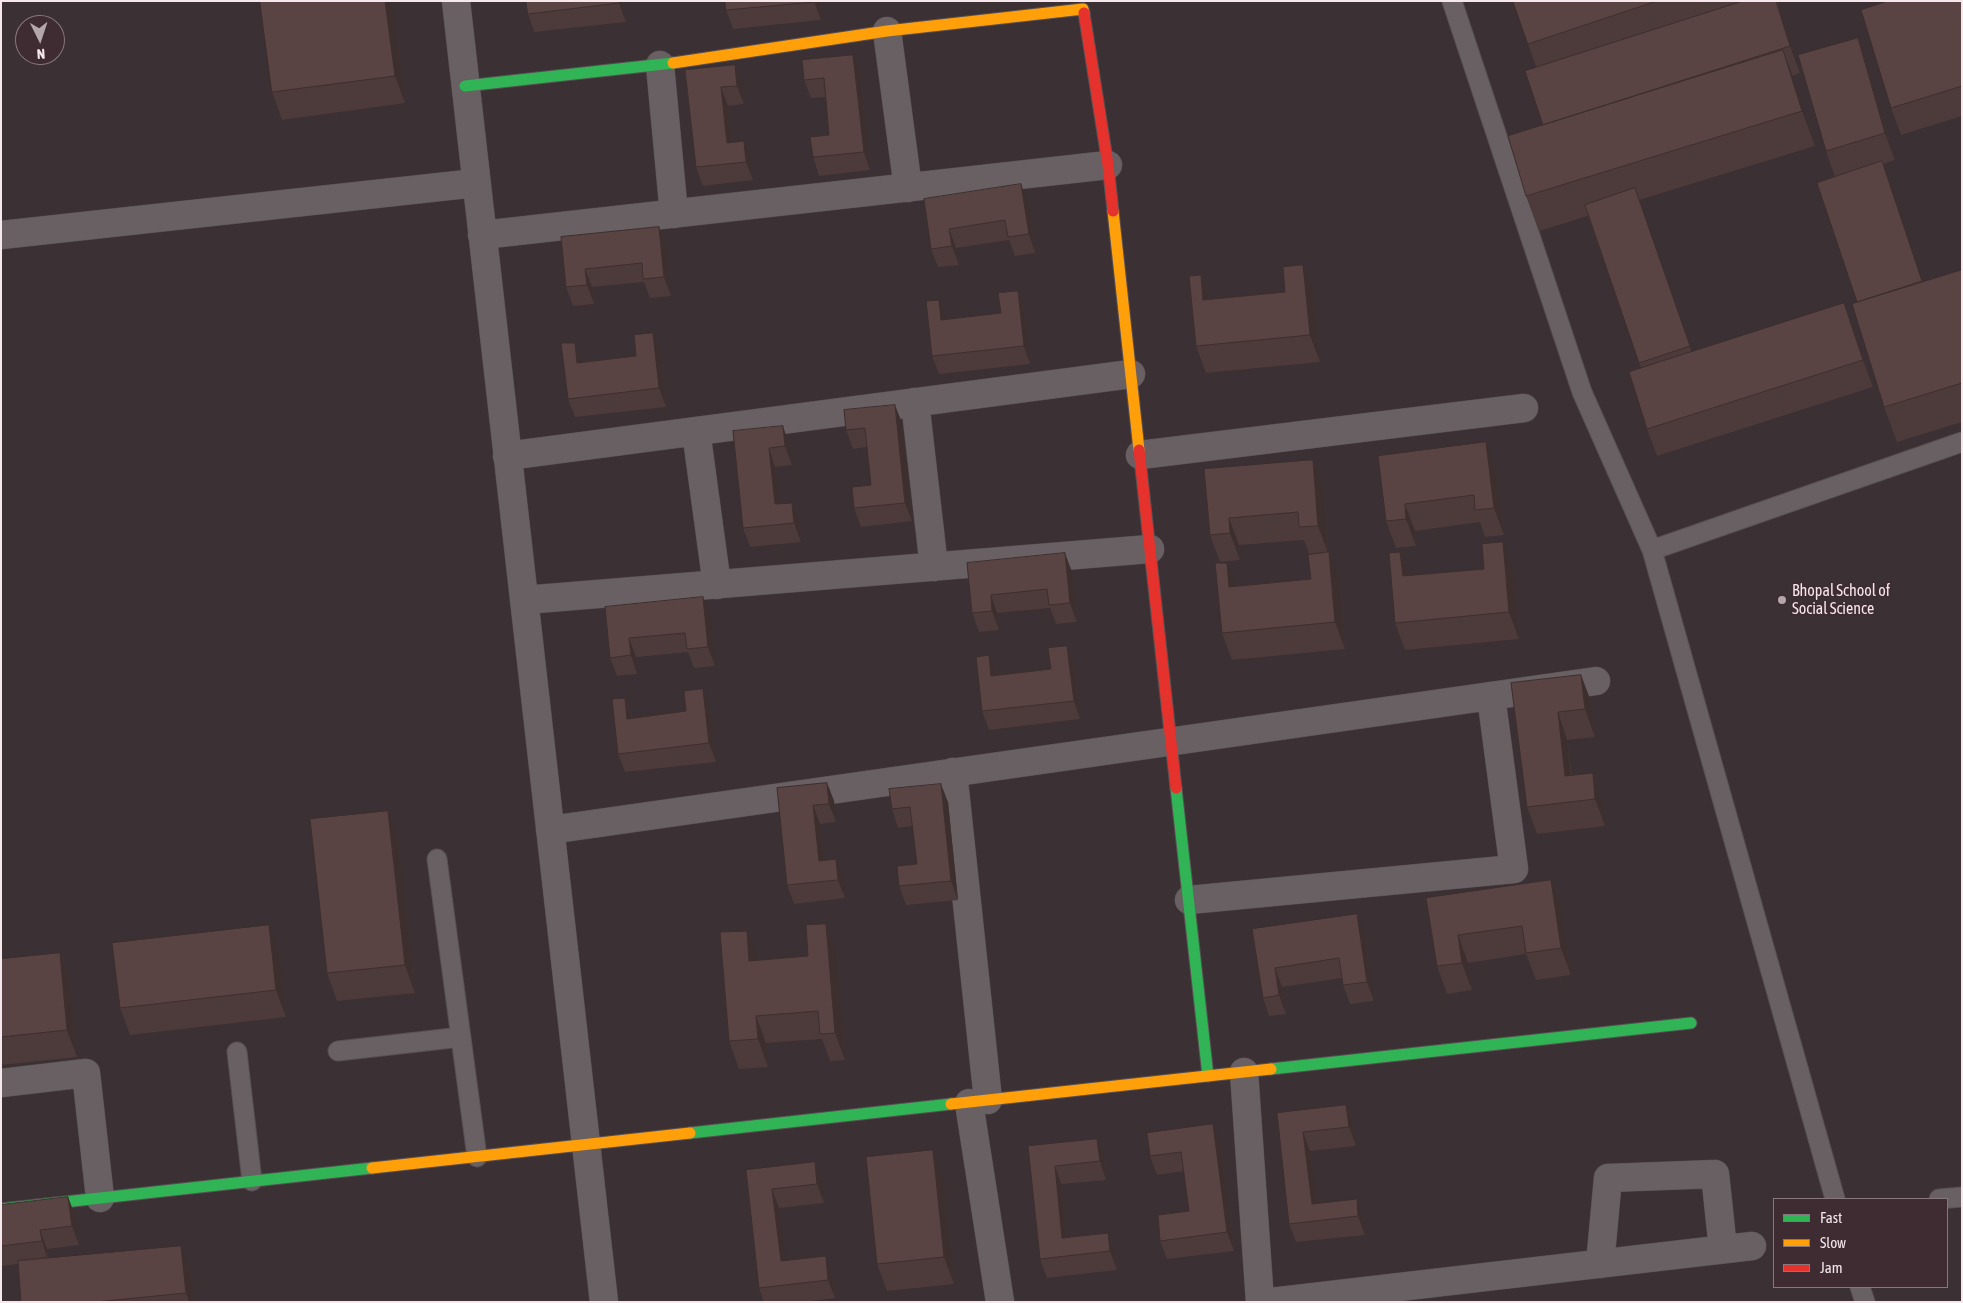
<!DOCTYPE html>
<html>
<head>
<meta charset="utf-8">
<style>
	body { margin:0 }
	#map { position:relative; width:1963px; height:1303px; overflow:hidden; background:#3b3034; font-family:"Asap Condensed",sans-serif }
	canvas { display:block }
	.frame { position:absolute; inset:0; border:2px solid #f5e7ec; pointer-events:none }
	.legend { position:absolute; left:1773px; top:1198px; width:175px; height:90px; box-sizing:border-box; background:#3f2c33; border:1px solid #88777d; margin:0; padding:6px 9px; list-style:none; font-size:15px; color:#f5e7ec }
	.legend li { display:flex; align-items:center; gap:10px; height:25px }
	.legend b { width:25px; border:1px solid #88777d }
	.north { position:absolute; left:15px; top:15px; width:50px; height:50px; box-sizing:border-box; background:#3f2c33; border:1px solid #88777d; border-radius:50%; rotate:176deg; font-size:14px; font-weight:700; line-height:20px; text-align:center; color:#f5e7ec }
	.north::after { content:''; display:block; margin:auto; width:18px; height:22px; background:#b4a7ac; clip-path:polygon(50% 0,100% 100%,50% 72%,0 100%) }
</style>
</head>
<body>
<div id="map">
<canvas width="1963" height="1303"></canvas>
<div class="frame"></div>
<ul class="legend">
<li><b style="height:6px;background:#30b455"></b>Fast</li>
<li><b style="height:6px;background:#ff9f0a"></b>Slow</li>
<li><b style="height:6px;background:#e5322d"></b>Jam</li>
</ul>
<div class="north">N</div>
</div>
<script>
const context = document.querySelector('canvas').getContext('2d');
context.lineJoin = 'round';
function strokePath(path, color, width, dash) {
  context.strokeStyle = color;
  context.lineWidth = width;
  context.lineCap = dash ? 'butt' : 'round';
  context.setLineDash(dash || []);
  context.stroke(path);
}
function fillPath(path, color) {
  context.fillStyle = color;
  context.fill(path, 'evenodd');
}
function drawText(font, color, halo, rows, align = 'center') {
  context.font = font + ' "Asap Condensed",sans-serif';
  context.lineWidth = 4;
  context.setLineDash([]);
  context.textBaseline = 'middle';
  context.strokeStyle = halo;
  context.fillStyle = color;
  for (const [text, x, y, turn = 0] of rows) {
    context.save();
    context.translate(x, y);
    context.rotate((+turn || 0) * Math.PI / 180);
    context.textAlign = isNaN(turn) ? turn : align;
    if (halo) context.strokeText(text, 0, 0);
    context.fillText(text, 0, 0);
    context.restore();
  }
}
const lane = new Path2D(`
	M1452 1 1582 392 1652 550 1835 1199
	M1652 550 1962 442
	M437 859 477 1157
	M338 1051 461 1037
	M237 1052 252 1181
	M1939 1199 1962 1197
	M1860 1287 1865 1302`);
const street = new Path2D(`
	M456 1 604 1302
	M887 31 908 188
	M660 65 674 214
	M1 235 476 183
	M482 235 1108 165
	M915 402 934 567
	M696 431 717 585
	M1140 455 1524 408
	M507 456 1131 374
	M524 600 1150 549
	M953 772 988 1100
	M550 830 1596 681
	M1189 900 1514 869 1491 696
	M1244 1072 1260 1302
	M1 1083 86 1073 100 1198
	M969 1103 1000 1302
	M1600 1264 1608 1178 1715 1174 1723 1249
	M1271 1302 1752 1246`);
const fast = new Path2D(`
	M465 86 673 63
	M1176 788 1208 1076
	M1271 1069 1691 1023
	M690 1133 951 1104
	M1 1209 372 1168`);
const slow = new Path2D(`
	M673 63 887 31 1083 9 1084 13
	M1113 211 1139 450
	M951 1104 1271 1069
	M372 1168 690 1133`);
const jam = new Path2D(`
	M1084 13 1108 165 1113 211
	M1139 450 1176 788`);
const wall = new Path2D(`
	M260 1H392L405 103 282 120 272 92Z
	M526 1H623L626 22 534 32 528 14Z
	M820 1 821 20 733 29 726 10Z
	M1513 1H1777L1800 73 1792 76 1815 146 1639 200 1692 352 1844 303 1854 330 1873 387 1657 456 1647 429 1641 368 1588 216 1539 231 1526 196 1543 125 1536 67Z
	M1962 1V116L1901 135 1891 108Z
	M1858 38 1867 66 1895 160 1883 164 1923 282 1962 270V422L1897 442 1884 407 1857 302 1835 177 1826 151Z
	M735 65 742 83 744 104 728 106 732 143 751 160 753 180 703 186 696 167 685 70Z
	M860 73 870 170 819 176 813 157 829 135 826 97 811 98 804 80Z
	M924 199 1028 203 1035 253 1015 256 1009 240 956 248 959 265 938 267 931 249Z
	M659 227 666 246 671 296 650 298 644 282 592 287 594 304 573 306 566 287 561 237Z
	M1201 275 1210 299 1313 292 1320 362 1206 373 1196 346Z
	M1018 291 1024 310 1030 364 939 374 932 356 946 318V320L1001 313Z
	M653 333 660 352 666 407 575 417 568 399 575 343 581 362 636 356Z
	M902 423 912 521 861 527 854 508 871 485 867 447 853 449 846 430Z
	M733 431 789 445 792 465 775 467 779 504 799 521 801 542 750 547 743 528Z
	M1378 456 1495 470 1504 535 1485 537 1480 522 1415 531 1416 546 1396 548 1386 521Z
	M1313 460 1323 488 1328 553 1339 580 1345 649 1232 660 1222 633 1235 586 1311 579 1309 554 1304 540 1239 545 1240 560 1220 562 1210 535 1204 469Z
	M1400 552 1409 576 1513 569 1519 639 1405 650 1395 623Z
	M967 563 1072 572 1077 622 1056 624 1050 608 997 613 999 630 979 632 972 613Z
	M605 607 710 616 715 666 694 668 688 652 636 657 637 674 617 676 610 658Z
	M1067 646 1074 665 1080 719 989 730 982 711 996 674V675L1051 669Z
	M1581 675 1591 702 1595 737 1567 740 1572 775 1593 773 1602 800 1605 826 1537 834 1527 807 1511 683Z
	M625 698 632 718 686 711 709 707 716 762 625 772 618 754Z
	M827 783 834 801 836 822 820 824 824 861 843 878 845 898 794 904 787 885 777 788Z
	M948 802 958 900 906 905 899 886 917 864 913 826 898 828 892 809Z
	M398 838 415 993 337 1001 327 973Z
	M1551 880 1561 907 1571 975 1536 980 1526 954 1468 963 1472 990 1447 994 1437 966 1426 898Z
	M826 924 836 951 845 1060 830 1061 822 1039 766 1043 768 1067 739 1069 729 1041 747 931 757 960 808 956Z
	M1252 929 1364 932 1374 1001 1350 1004 1343 985 1342 978 1282 987 1286 1014 1269 1016 1263 998Z
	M279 952 286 1017 130 1035 120 1008Z
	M60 953 70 981 77 1057 1 1065V959Z
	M1346 1105 1353 1124 1356 1146 1310 1151 1316 1204 1357 1199 1363 1218 1365 1235 1296 1242 1289 1224 1277 1113Z
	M1220 1143 1234 1251 1167 1259 1160 1241 1189 1211 1184 1171 1157 1175 1150 1156Z
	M1028 1146 1104 1157 1106 1180 1061 1184 1067 1237 1115 1252 1117 1270 1047 1278 1040 1259Z
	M933 1150 943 1178 954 1284 887 1291 877 1264Z
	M815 1162 822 1181 824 1203 779 1208 785 1261 832 1275 835 1298 804 1302H764L759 1288 746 1170Z
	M68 1197 75 1216 79 1245 47 1249 48 1258 191 1273 194 1302H21L18 1264 1 1266V1205Z`);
const shadedWall = new Path2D(`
	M385 1H392L405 103 395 76Z
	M619 1H623L626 22 619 3Z
	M814 1H820L821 20Z
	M1776 1 1783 19 1800 73 1790 46Z
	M1858 38 1867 66 1895 160 1885 133Z
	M1783 50 1796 85 1815 146 1802 111Z
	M853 55 860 73 870 170 864 152Z
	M735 65 742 83 744 104 737 86Z
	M721 87 728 106 734 162 727 143Z
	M744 141 751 160 753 180 746 162Z
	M1882 161 1892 189 1932 308 1922 281Z
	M1021 184 1028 203 1035 253 1029 234Z
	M1635 188 1645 215 1699 373 1690 346Z
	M659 227 666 246 671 296 664 277Z
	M949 229 956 248 959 265 952 246Z
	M1303 265 1313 292 1320 362 1310 335Z
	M585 269 592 287 594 304 587 285Z
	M1201 275 1211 303 1203 300Z
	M1018 291 1024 310 1030 364 1024 346Z
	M939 300 946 318 948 339 941 320Z
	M1844 303 1854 330 1873 387 1863 360Z
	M653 333 660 352 666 407 659 388Z
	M575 343 581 361 584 382 577 363Z
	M895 405 902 423 912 521 905 503Z
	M783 426 789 445 792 465 785 446Z
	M1486 442 1495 470 1504 535 1494 508Z
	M769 448 775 467 782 523 775 504Z
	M1313 460 1323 488 1328 553 1318 526Z
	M792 503 799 521 801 542 794 523Z
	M1405 504 1415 531 1416 546 1406 519Z
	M1229 518 1239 545 1240 560 1230 533Z
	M1503 542 1513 569 1519 639 1509 612Z
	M1329 552 1339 580 1345 649 1335 622Z
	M1400 552 1410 579 1403 576Z
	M1065 553 1072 572 1077 622 1070 603Z
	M1227 563 1237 590 1229 587Z
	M991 595 997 613 999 630 992 611Z
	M703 597 710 616 715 666 708 647Z
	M629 638 636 657 637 674 631 655Z
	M1067 646 1074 665 1080 719 1074 701Z
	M989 655 996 674 998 694 991 676Z
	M1581 675 1591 702 1595 737 1585 709Z
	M703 689 709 707 716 762 709 743Z
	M625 698 631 716 634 737 627 719Z
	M1558 712 1567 740 1574 801 1565 776Z
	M1593 773 1602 800 1605 826 1595 799Z
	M827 783 834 801 836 822 829 804Z
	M941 784 948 802 958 900 951 881Z
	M813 805 820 824 826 880 819 861Z
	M388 811 398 838 415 993 405 965Z
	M836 859 843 878 845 898 838 880Z
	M1551 880 1561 907 1571 975 1561 948Z
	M1357 914 1364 932 1374 1001 1367 982Z
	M826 924 836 951 845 1060 835 1033Z
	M269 925 279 952 286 1017 276 990Z
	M747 931 757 958 759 988 749 961Z
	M1458 935 1468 963 1472 990 1462 963Z
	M60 953 70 981 77 1057 67 1030Z
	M1275 968 1282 987 1286 1014 1279 995Z
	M756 1016 766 1043 768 1067 758 1039Z
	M1346 1105 1353 1124 1356 1146 1349 1127Z
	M1213 1124 1220 1143 1234 1251 1227 1232Z
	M1303 1132 1310 1151 1318 1220 1312 1204Z
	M1097 1139 1104 1157 1106 1180 1100 1161Z
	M933 1150 943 1178 954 1284 944 1257Z
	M815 1162 822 1181 824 1203 817 1184Z
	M1055 1166 1061 1184 1069 1256 1062 1238Z
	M772 1189 779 1208 788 1280 781 1261Z
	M68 1197 75 1216 79 1245 72 1226Z
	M1357 1199 1363 1218 1365 1235 1358 1216Z
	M40 1230 47 1249 48 1260 42 1241Z
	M1108 1233 1115 1252 1117 1270 1110 1251Z
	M181 1246 191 1273 194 1302H189L186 1293Z
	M826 1256 832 1275 835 1298 828 1280Z`);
const building = new Path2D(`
	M260 1H385L395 76 272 92Z
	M526 1H619V3L528 14Z
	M725 1H814L815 2 726 10Z
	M1513 1H1657L1528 44Z
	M1743 1H1776L1790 46 1543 125 1525 71Z
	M1888 1H1962V86L1891 108 1861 10Z
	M1858 38 1885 133 1826 151 1798 55Z
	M1783 50 1802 111 1526 196 1508 136Z
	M853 55 864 152 813 157 810 137 829 135 824 78 804 80 802 60Z
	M735 65 737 86 721 87 727 143 744 141 746 162 696 167 685 70Z
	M1882 161 1922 281 1857 302 1817 183Z
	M1021 184 1029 234 1008 237 1005 220 949 229 952 246 931 249 924 199Z
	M1635 188 1690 346 1639 363 1585 205Z
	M659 227 664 277 643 279 642 263 585 269 587 285 566 287 561 237Z
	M1303 265 1310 335 1196 346 1189 276 1201 275 1203 300 1285 292 1283 267Z
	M1962 270V383L1884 407 1852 304Z
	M1018 291 1024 346 932 356 926 301 939 300 941 320 1001 313 998 293Z
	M1844 303 1863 360 1647 429 1629 372Z
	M653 333 659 388 568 399 561 343H575L577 363 636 356 634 335Z
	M895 405 905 503 854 508 852 487 871 485 865 428 846 430 844 410Z
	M783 426 785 446 769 448 775 504 792 503 794 523 743 528 733 431Z
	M1486 442 1494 508 1475 510 1474 495 1405 504 1406 519 1386 521 1378 456Z
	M1313 460 1318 526 1299 527 1298 512 1229 518 1230 533 1210 535 1204 469Z
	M1503 542 1509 612 1395 623 1389 553 1400 552 1403 576 1484 569 1482 544Z
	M1329 552 1335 622 1222 633 1215 563H1227L1229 587 1311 579 1308 555Z
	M1065 553 1070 603 1049 605 1047 589 991 595 992 611 972 613 967 563Z
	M703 597 708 647 687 649 685 633 629 638 631 655 610 658 605 607Z
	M1067 646 1074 701 982 711 976 657 989 655 991 676 1051 669 1048 648Z
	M1581 675 1585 709 1558 712 1565 776 1593 773 1595 799 1527 807 1511 683Z
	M703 689 709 743 618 754 612 699 625 698 627 719 686 711 684 691Z
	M827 783 829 804 813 805 819 861 836 859 838 880 787 885 777 788Z
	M941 784 951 881 899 886 897 866 917 864 910 807 892 809 889 789Z
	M388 811 405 965 327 973 310 819Z
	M1551 880 1561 948 1526 953 1522 926 1458 935 1462 963 1437 966 1426 898Z
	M1357 914 1367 982 1343 985 1339 958 1275 968 1279 995 1263 998 1252 929Z
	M826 924 835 1033 820 1034 818 1011 756 1016 758 1039 729 1041 720 932 747 931 749 961 808 956 806 925Z
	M269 925 276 990 120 1008 112 943Z
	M60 953 67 1030 1 1037V959Z
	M1346 1105 1349 1127 1303 1132 1312 1204 1357 1199 1358 1216 1289 1224 1277 1113Z
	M1213 1124 1227 1232 1160 1241 1158 1215 1189 1211 1181 1152 1150 1156 1147 1133Z
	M1097 1139 1100 1161 1055 1166 1062 1238 1108 1233 1110 1251 1040 1259 1028 1146Z
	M933 1150 944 1257 877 1264 866 1157Z
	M815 1162 817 1184 772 1189 781 1261 826 1256 828 1280 759 1288 746 1170Z
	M68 1197 72 1226 40 1230 42 1241 1 1246V1205Z
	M181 1246 186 1293 95 1302H21L18 1261Z`);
const markers = [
	[1782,600,5,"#b4a7ac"]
];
const poiNames = [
	["Bhopal School of",1792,591],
	["Social Science",1792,609]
];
strokePath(lane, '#584f52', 21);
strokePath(street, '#584f52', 29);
strokePath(fast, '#584f52', 13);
strokePath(slow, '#584f52', 13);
strokePath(jam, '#584f52', 13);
strokePath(lane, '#686063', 19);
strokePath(street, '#686063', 28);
strokePath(fast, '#30b455', 11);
strokePath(slow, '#ff9f0a', 11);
strokePath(jam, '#e5322d', 11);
fillPath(wall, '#4d3a3a');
fillPath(shadedWall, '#3e2f2f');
fillPath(building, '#594343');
strokePath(building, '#3e2f2f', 1);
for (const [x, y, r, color] of markers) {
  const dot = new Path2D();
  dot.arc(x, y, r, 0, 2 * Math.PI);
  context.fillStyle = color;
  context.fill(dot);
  strokePath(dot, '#3f2c33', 2);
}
drawText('16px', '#f5e7ec', '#3f2c33', poiNames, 'left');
</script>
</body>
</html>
